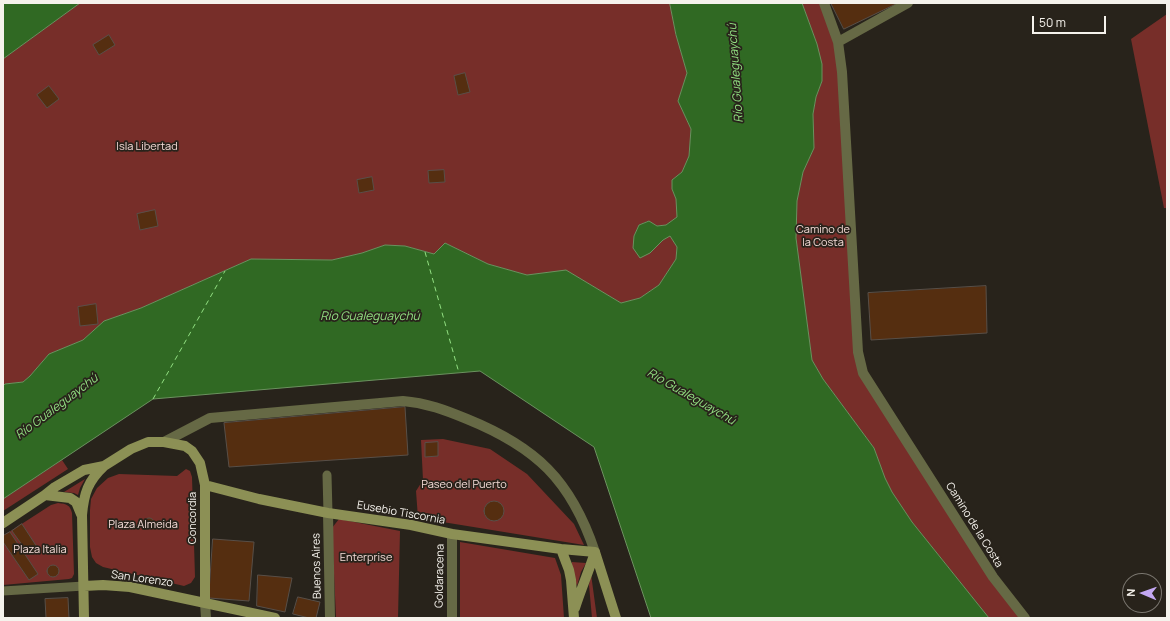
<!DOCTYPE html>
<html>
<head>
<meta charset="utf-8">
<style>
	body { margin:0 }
	#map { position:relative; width:1170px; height:621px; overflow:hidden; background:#28231b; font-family:Manrope,sans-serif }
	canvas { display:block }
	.frame { position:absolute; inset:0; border:4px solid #f5f2ec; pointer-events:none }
	.north { position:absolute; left:1122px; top:573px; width:40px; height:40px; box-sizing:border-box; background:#28231b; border:1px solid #7a766f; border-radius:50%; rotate:272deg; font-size:11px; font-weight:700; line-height:16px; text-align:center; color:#f5f2ec }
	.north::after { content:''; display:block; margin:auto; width:14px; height:18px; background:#c3a7f2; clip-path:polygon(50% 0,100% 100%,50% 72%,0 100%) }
	.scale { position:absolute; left:1032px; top:16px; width:74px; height:18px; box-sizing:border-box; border:2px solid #f5f2ec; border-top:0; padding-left:5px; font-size:12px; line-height:14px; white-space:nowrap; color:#f5f2ec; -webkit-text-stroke:3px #28231b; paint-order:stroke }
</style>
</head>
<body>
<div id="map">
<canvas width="1170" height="621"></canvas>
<div class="frame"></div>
<div class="north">N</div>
<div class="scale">50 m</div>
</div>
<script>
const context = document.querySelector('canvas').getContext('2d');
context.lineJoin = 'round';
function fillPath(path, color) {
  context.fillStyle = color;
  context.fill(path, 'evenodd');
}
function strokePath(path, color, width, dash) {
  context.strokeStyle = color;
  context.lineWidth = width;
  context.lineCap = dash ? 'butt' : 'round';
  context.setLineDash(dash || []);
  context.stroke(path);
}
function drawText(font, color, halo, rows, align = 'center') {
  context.font = font + ' Manrope,sans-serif';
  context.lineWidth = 3.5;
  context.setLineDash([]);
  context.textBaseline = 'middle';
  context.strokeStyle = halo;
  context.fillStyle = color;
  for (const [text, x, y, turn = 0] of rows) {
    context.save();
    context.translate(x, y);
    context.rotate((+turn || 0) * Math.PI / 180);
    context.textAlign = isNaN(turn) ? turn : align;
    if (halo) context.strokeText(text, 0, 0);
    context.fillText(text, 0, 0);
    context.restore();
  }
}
const green = new Path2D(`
	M80 3H670L676 35 687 73 678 101 691 129 689 156 682 172 672 180V189L676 199 678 217 666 225 657 226 648 221 639 225 634 236 650 253 663 240 670 235 677 247 676 259 659 285 640 298 621 303 566 271 527 275 488 264 445 243 434 254 405 246 385 245 362 253 332 260 251 259 141 308 104 321 83 340 49 354 30 376 23 382 5 384 3 386V59Z
	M802 3H824L838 42 863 373 1025 618H989L912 522 892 492 885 478 874 448 823 379 812 360 796 238 797 201 803 172 814 148 813 114 816 97 822 81 817 44Z
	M1167 14V208H1164L1131 39Z
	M443 439 490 449 527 474 574 524 584 545 418 518 416 491 423 480 421 440Z
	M62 460 68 469 3 511V499Z
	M186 469 190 471 192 477 195 577 191 583 184 586 103 567 96 563 92 557 90 547V510L91 499 97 488 108 478 119 474 177 476Z
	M85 479 80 488 78 495 74 493 64 492Z
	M58 503C67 504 70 505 72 513L74 574 72 578 69 579 3 585V536L51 505Z
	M339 519 400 531 398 618H336L332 528Z
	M460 542 555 558 561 575 564 618H460Z
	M572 562 586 563 581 572 577 586 571 569Z
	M591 574 597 618H592L589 585Z`);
const water = new Path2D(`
	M3 3H80L3 59Z
	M670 3H802L817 44 822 64V81L816 97 813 114 814 148 803 172 797 201 796 238 812 360 823 379 874 448 885 478 892 492 912 522 989 618H651L594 447 480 371 153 399 3 499V386L5 384 23 382 30 376 49 354 83 340 104 321 141 308 251 259 332 260 362 253 385 245 405 246 434 254 445 243 488 264 527 275 566 270 621 303 640 298 659 285 676 259 677 247 670 236 663 240 650 253 640 258 633 248 634 236 639 225 649 221 657 226 666 225 677 217 676 199 672 189V180L682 172 689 156 691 129 678 101 687 73 676 35Z`);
const ferry = new Path2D(`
	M425 252 459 373
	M153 399 225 271`);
const building = new Path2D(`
	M831 3H898L844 29Z
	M109 35 115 45 99 55 93 45Z
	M465 73 470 92 458 95 454 76Z
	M49 86 59 99 47 108 37 95Z
	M444 170 445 182 429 183 428 171Z
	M372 177 374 190 359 193 357 180Z
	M155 210 158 226 140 230 137 214Z
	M986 286 987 333 871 340 868 293Z
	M96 304 98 324 80 326 78 307Z
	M405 407 408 455 229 467 224 423Z
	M438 442V456L425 457V443Z
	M484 511a10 10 0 1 1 20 0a10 10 0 1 1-20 0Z
	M144 523a5 5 0 1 1 10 0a5 5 0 1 1-10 0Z
	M22 524 37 547 28 553 12 531Z
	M10 532 38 574 29 580 3 542V536Z
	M213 539 254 542 249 601 209 598Z
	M47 571a6 6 0 1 1 12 0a6 6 0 1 1-12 0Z
	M258 575 292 578 285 612 257 606Z
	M298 597 320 602 316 618H309L293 614Z
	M68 598 69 618H46L45 599Z`);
const pedestrian = new Path2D(`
	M327 475 328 513
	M3 591 84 586`);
const minor = new Path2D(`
	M824 3 838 42 842 72 858 352 863 373 993 577 1025 618
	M838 42 908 3
	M164 442 210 418 403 401C427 403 445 410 467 419 536 447 571 480 595 552
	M328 513 330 618
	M205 603 206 618
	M452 618V534`);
const secondary = new Path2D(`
	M205 485 259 499 328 513 411 525 452 534 561 549 595 552
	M45 495 70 498 76 502 81 514
	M3 523 45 495 55 487 84 470 104 466 131 449 148 442H164L185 446 192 451 200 463 205 485V603
	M561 549 569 570 571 580 574 618
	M595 552 616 618
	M84 586 103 585 130 587 275 618
	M575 608C581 589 589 571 595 552
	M84 618 82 515C84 493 88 481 104 466`);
const parkNames = [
	["Isla Libertad",147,147],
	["Camino de",823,230],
	["la Costa",823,243],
	["Paseo del Puerto",464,485],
	["Plaza Almeida",143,525],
	["Plaza Italia",40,550],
	["Enterprise",366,558]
];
const streetNames = [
	["Eusebio Tiscornia",401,513,10],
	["Concordia",193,518,-90],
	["Camino de la Costa",974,525,58],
	["Buenos Aires",317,566,-91],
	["Goldaracena",440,576,-89],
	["San Lorenzo",142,579,8]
];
const waterNames = [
	["Río Gualeguaychú",736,73,-94],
	["Río Gualeguaychú",370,317],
	["Río Gualeguaychú",691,397,30],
	["Río Gualeguaychú",57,407,-37]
];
fillPath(green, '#772e29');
fillPath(water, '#306923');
strokePath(water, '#6b925f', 1);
strokePath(ferry, '#92e082', 1, [5, 4]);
fillPath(building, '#552e10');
strokePath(building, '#584f48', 1);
strokePath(pedestrian, '#666945', 9);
strokePath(minor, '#666945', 10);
strokePath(secondary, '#8c9055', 10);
drawText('11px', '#f5dbd7', '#28231b', parkNames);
drawText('11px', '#f5f2ec', '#28231b', streetNames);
drawText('italic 12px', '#92e082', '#28231b', waterNames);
</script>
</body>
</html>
